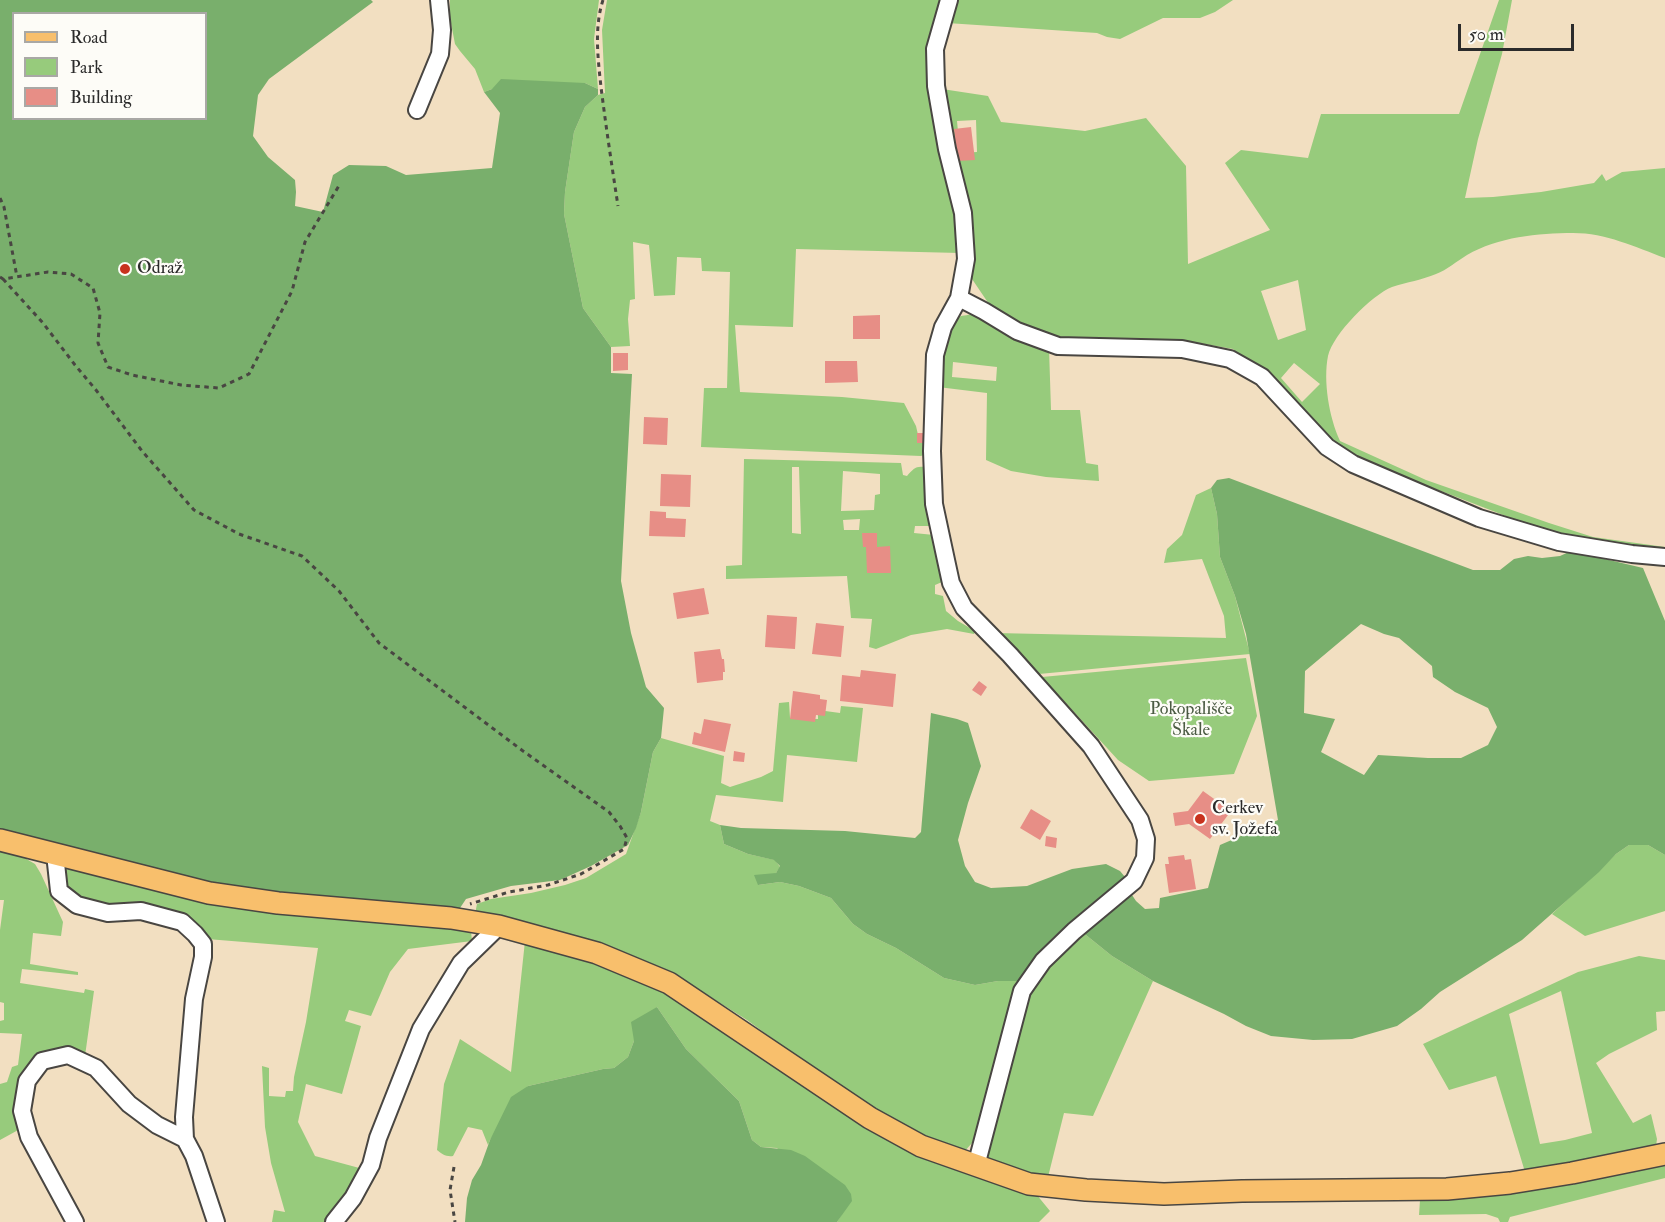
<!DOCTYPE html>
<html>
<head>
<meta charset="utf-8">
<style>
	body { margin:0 }
	#map { position:relative; width:1665px; height:1222px; overflow:hidden; background:#f2dfc1; font-family:"IM FELL Double Pica",serif }
	canvas { display:block }
	.legend { position:absolute; left:12px; top:12px; width:195px; height:108px; box-sizing:border-box; background:#fdfcf7; border:2px solid #a9a8a5; margin:0; padding:8px 10px; list-style:none; font-size:18px; color:#2b2b2b }
	.legend li { display:flex; align-items:center; gap:12px; height:30px }
	.legend b { width:30px; border:2px solid #a9a8a5 }
	.scale { position:absolute; left:1458px; top:24px; width:116px; height:27px; box-sizing:border-box; border:3px solid #2b2b2b; border-top:0; padding-left:8px; font-size:18px; line-height:21px; white-space:nowrap; color:#2b2b2b; -webkit-text-stroke:4px #fdfcf7; paint-order:stroke }
</style>
</head>
<body>
<div id="map">
<canvas width="1665" height="1222"></canvas>
<ul class="legend">
<li><b style="height:8px;background:#f8bf6c"></b>Road</li>
<li><b style="height:16px;background:#97cb7c"></b>Park</li>
<li><b style="height:16px;background:#e78e86"></b>Building</li>
</ul>
<div class="scale">50 m</div>
</div>
<script>
const context = document.querySelector('canvas').getContext('2d');
context.lineJoin = 'round';
function fillPath(path, color) {
  context.fillStyle = color;
  context.fill(path, 'evenodd');
}
function strokePath(path, color, width, dash) {
  context.strokeStyle = color;
  context.lineWidth = width;
  context.lineCap = dash ? 'butt' : 'round';
  context.setLineDash(dash || []);
  context.stroke(path);
}
function drawText(font, color, halo, rows, align = 'center') {
  context.font = font + ' "IM FELL Double Pica",serif';
  context.lineWidth = 4.5;
  context.setLineDash([]);
  context.textBaseline = 'middle';
  context.strokeStyle = halo;
  context.fillStyle = color;
  for (const [text, x, y, turn = 0] of rows) {
    context.save();
    context.translate(x, y);
    context.rotate((+turn || 0) * Math.PI / 180);
    context.textAlign = isNaN(turn) ? turn : align;
    if (halo) context.strokeText(text, 0, 0);
    context.fillText(text, 0, 0);
    context.restore();
  }
}
const green = new Path2D(`
	M450 0H599L594 39 598 89 585 83 492 89 484 92 475 69 460 51 455 44 450 18Z
	M607 0H945L932 33 961 238 960 253 796 249 793 327 735 325 740 392 842 397 904 403 916 426 919 439 928 440 926 454 921 456 701 447 704 388H727L730 272 702 271 701 258 677 257 675 295 654 296 649 245 633 242 635 299 630 300 628 319 630 346 611 347 583 308 564 214 565 192 574 132 585 107 598 95 605 93 602 30Z
	M956 0H1233L1215 12 1200 18H1163L1120 39 1107 37 1097 33 947 23Z
	M1499 0H1512L1502 54 1478 139 1465 198 1493 197 1541 192 1594 183 1602 174 1606 181 1622 172 1665 168V258C1635 247 1606 233 1573 233 1538 233 1498 237 1467 255 1457 261 1447 270 1436 274 1422 280 1407 282 1392 287 1372 295 1333 334 1328 356 1323 381 1329 417 1340 441L1426 480 1549 523 1593 537 1665 547V552L1564 536 1537 528 1376 466 1350 452 1334 442 1303 411 1233 349 1193 342 1165 340 1095 343 1060 340 1017 324 991 307 972 279 942 89 988 96 1001 122 1085 131 1146 118 1186 166 1188 264 1270 230 1225 163 1241 150 1308 158 1321 114H1459ZM976 120 977 152 960 153 957 121ZM1298 280 1306 330 1278 340 1261 291ZM1294 363 1320 384 1302 402 1281 378Z
	M974 314 1049 348 1051 410H1080L1086 463 1098 465 1099 481 1046 477 1011 471 986 460 987 393 938 387C941 370 942 327 959 317 963 315 970 315 974 314ZM953 362 997 367 996 381 952 377Z
	M744 459 901 463 903 475 907 476C914 468 917 465 928 468L931 526H915L914 533 934 535 943 575 942 582 935 585V594L943 596 946 611 958 621 975 631 974 634 947 629 911 635 876 649 869 647 872 619 851 618 847 576 726 579V566L742 565ZM792 467H799L801 534 792 533ZM843 471 880 474V494L875 495 874 510 841 511ZM860 519 859 530H844L843 520Z
	M1211 488 1217 514 1220 557 1235 596 1250 654 1039 674 995 633 1226 638 1224 616 1202 559 1164 563 1167 549 1182 535 1196 495Z
	M1246 658 1257 716 1234 774 1149 781 1118 760 1042 677Z
	M789 702 790 718 818 719V710L840 713 841 706 863 708 857 762 787 755 783 802 716 795 710 821 720 825 724 844 748 854 775 860 780 867 776 873 758 885 780 882 799 886 831 898 853 924 867 934 896 948 944 978 975 985 998 981H1020L977 1130 972 1143 964 1152 922 1138 847 1093 747 1020 693 986 637 959 475 914 477 904 491 899 531 893 565 885 586 878 626 854 641 812 653 752 661 738 724 756 721 783 730 787 761 777 773 771 779 703Z
	M1629 845H1648L1665 855V911L1585 936 1552 914 1616 854Z
	M0 851 23 857 35 864 41 874 63 922 61 936 33 933 30 964 78 972V975L22 969 20 983 84 993 85 989 94 991 85 1056 27 1071 20 1129 0 1140V1084L7 1082 12 1067 18 1065 22 1034 0 1033V1021L4 1020V1003L0 1002V930L4 900H0Z
	M68 869 145 887 471 931 472 941 408 949 390 972 371 1016 349 1010 345 1021 361 1026 342 1094 306 1084 298 1122 315 1156 363 1169 330 1222H272L274 1210 285 1212 271 1163 265 1127 262 1066 269 1068V1096L285 1097 286 1091H293L294 1077 306 1022 318 948 207 939 107 907 87 902 71 890 63 879V871Z
	M1081 931 1112 956 1153 981 1093 1116 1064 1113 1048 1177C1030 1174 997 1172 987 1156L1006 1066 1035 978Z
	M525 941 581 956 679 996 828 1099 1032 1189 1050 1211 1039 1222H837L842 1214 777 1148 761 1147 752 1140 739 1101 686 1049 657 1007 634 1041 628 1057 614 1068 603 1069 528 1086 490 1140 488 1145 482 1130 468 1127 453 1156C446 1157 442 1154 437 1150L444 1084 460 1039 511 1072Z
	M1639 956 1665 960V1011L1656 1012 1657 1030 1609 1054 1596 1063 1633 1123 1651 1114 1657 1139 1656 1146 1525 1172 1496 1076 1449 1090 1423 1044 1578 972ZM1561 991 1592 1133 1565 1140 1540 1144 1509 1014Z
	M1665 1162V1178L1510 1217 1508 1222H1500L1498 1218 1486 1214 1419 1215 1420 1200 1513 1193 1576 1184V1180Z`);
const forest = new Path2D(`
	M0 0H371L373 2 269 79 258 95 253 136 268 157 295 180 296 192 295 206 323 212 333 175 349 165 386 166 406 175 492 168 500 113 484 92 492 89 501 79 585 83 598 89V95L585 107 574 132 565 192 564 214 583 308 611 347V373L632 374 621 581 631 633 646 687 664 708 661 738 653 752 641 812 636 828 628 845 591 866 560 880 511 886 466 899 458 911 318 901 220 886 0 834ZM14 14H206V118H14Z
	M1229 478 1473 570H1500L1514 559 1528 556 1542 558 1560 556 1571 551 1643 568 1665 621V855L1648 845H1629L1616 854 1599 872 1522 940 1440 992 1421 1009 1397 1026 1352 1039 1313 1040 1271 1036 1246 1026 1224 1014 1153 981 1112 956 1081 931 1130 892 1136 901 1145 909 1159 908 1160 898 1208 888 1220 845 1278 820 1246 634 1235 596 1220 557 1217 514 1211 488 1217 480ZM1361 624 1384 634 1399 638 1432 666 1433 677 1455 692 1488 708 1497 727 1488 745 1461 758H1428L1378 755 1364 775 1321 752 1335 719 1304 713 1305 671Z
	M931 713 957 719 968 723 981 766 968 803 958 840 965 866 975 882 991 888 1027 886 1072 869 1106 864 1120 871 1125 877C1095 902 1034 946 1020 981H998L975 985 944 978 896 948 867 934 853 924 831 898 799 886 780 882 758 885 754 875 776 873 780 866 774 860 748 854 724 844 720 825 741 828 845 831 915 838 921 832Z
	M657 1007 686 1049 739 1101 752 1140 761 1147 791 1150 805 1156 845 1185 851 1194 852 1201 837 1222H465L467 1198 472 1180 481 1165 490 1140 511 1097 528 1086 603 1069 614 1068 628 1057 634 1041 631 1022Z`);
const building = new Path2D(`
	M971 127 975 160 957 161 954 129Z
	M880 315V339H853V316Z
	M613 353H628V370L613 371Z
	M825 361H857L858 382 825 383Z
	M644 417 668 418 667 445 643 444Z
	M917 433H925V443H917Z
	M661 474 691 475 690 507 660 506Z
	M650 511 666 512V518L686 519 685 537 649 536Z
	M862 533H877V547L890 546 891 573H867L866 547H863Z
	M704 588 709 614 677 619 673 593Z
	M767 615 797 617 795 649 765 647Z
	M816 623 844 626 841 657 812 654Z
	M720 649 722 659H724L725 672H723V680L697 683 694 652Z
	M861 670 896 674 893 707 840 701 842 675 860 677Z
	M979 681 987 687 981 696 972 690Z
	M793 691 820 695V699L827 700 825 716 816 715 815 722 790 719Z
	M704 719 731 724 725 752 692 744 694 732 701 734Z
	M734 751 745 753 744 762 733 761Z
	M1203 791 1231 811 1210 839 1189 824 1175 826 1173 813 1188 811Z
	M1031 809 1051 821 1040 840 1020 828Z
	M1046 836 1057 838 1056 848 1045 846Z
	M1184 855 1185 860 1191 859 1196 889 1169 893 1165 864H1169L1168 857Z`);
const path = new Path2D(`
	M603 0C594 28 598 59 601 87 606 127 612 167 618 206
	M0 198 4 207 17 277
	M0 277 3 279 48 272 71 274 93 288 100 313 98 343 108 367 132 375 181 385 219 388 249 374 292 291 305 242 340 184
	M3 279 43 323 75 365 96 390 142 451 194 510 239 534 302 556 339 591 379 643 523 751 609 812 620 826 627 838 624 849 581 874 548 885 509 892 470 904
	M454 1167 450 1190 455 1222`);
const minor = new Path2D(`
	M949 0 935 49 936 86 947 149 963 213 966 259 959 298 943 327 935 355 932 451 934 504 946 560 951 583 964 608 1010 655 1091 746 1140 820 1146 839 1145 858 1134 881 1074 931 1043 961 1022 991 976 1166
	M417 110 440 54 442 30 439 0
	M959 298 984 311 1017 331 1058 346 1182 349 1230 359 1262 377 1327 447 1353 464 1479 518 1559 542 1632 554 1665 557
	M55 854 59 891 77 905 108 913 141 911 182 922 195 934 203 944V957L194 999 184 1117 185 1139 194 1156 216 1222
	M75 1222 29 1137 22 1111 27 1081 42 1061 68 1055 96 1068 129 1104 157 1125 185 1139
	M334 1222 353 1198 371 1165 378 1138 421 1029 461 963 499 926`);
const major = new Path2D(`
	M0 840 209 893 278 903 451 918 499 926 597 953 669 983 870 1118 921 1146 1029 1184 1086 1190 1164 1194 1242 1191 1447 1189 1510 1183 1572 1173 1665 1154`);
const markers = [
	[125,269,6,"#c8321e"],
	[1200,819,6,"#c8321e"]
];
const poiNames = [
	["Odraž",137,269],
	["Cerkev",1212,809],
	["sv. Jožefa",1212,830]
];
const parkNames = [
	["Pokopališče",1191,710],
	["Škale",1191,731]
];
fillPath(green, '#97cb7c');
fillPath(forest, '#79af6c');
fillPath(building, '#e78e86');
strokePath(minor, '#494642', 20);
strokePath(major, '#494642', 24);
strokePath(path, '#494642', 3, [4.5, 4.5]);
strokePath(minor, '#fff', 16);
strokePath(major, '#f8bf6c', 21);
for (const [x, y, r, color] of markers) {
  const dot = new Path2D();
  dot.arc(x, y, r, 0, 2 * Math.PI);
  context.fillStyle = color;
  context.fill(dot);
  strokePath(dot, '#fdfcf7', 2);
}
drawText('18px', '#2b2b2b', '#fdfcf7', poiNames, 'left');
drawText('18px', '#4b5b43', '#fdfcf7', parkNames);
</script>
</body>
</html>
